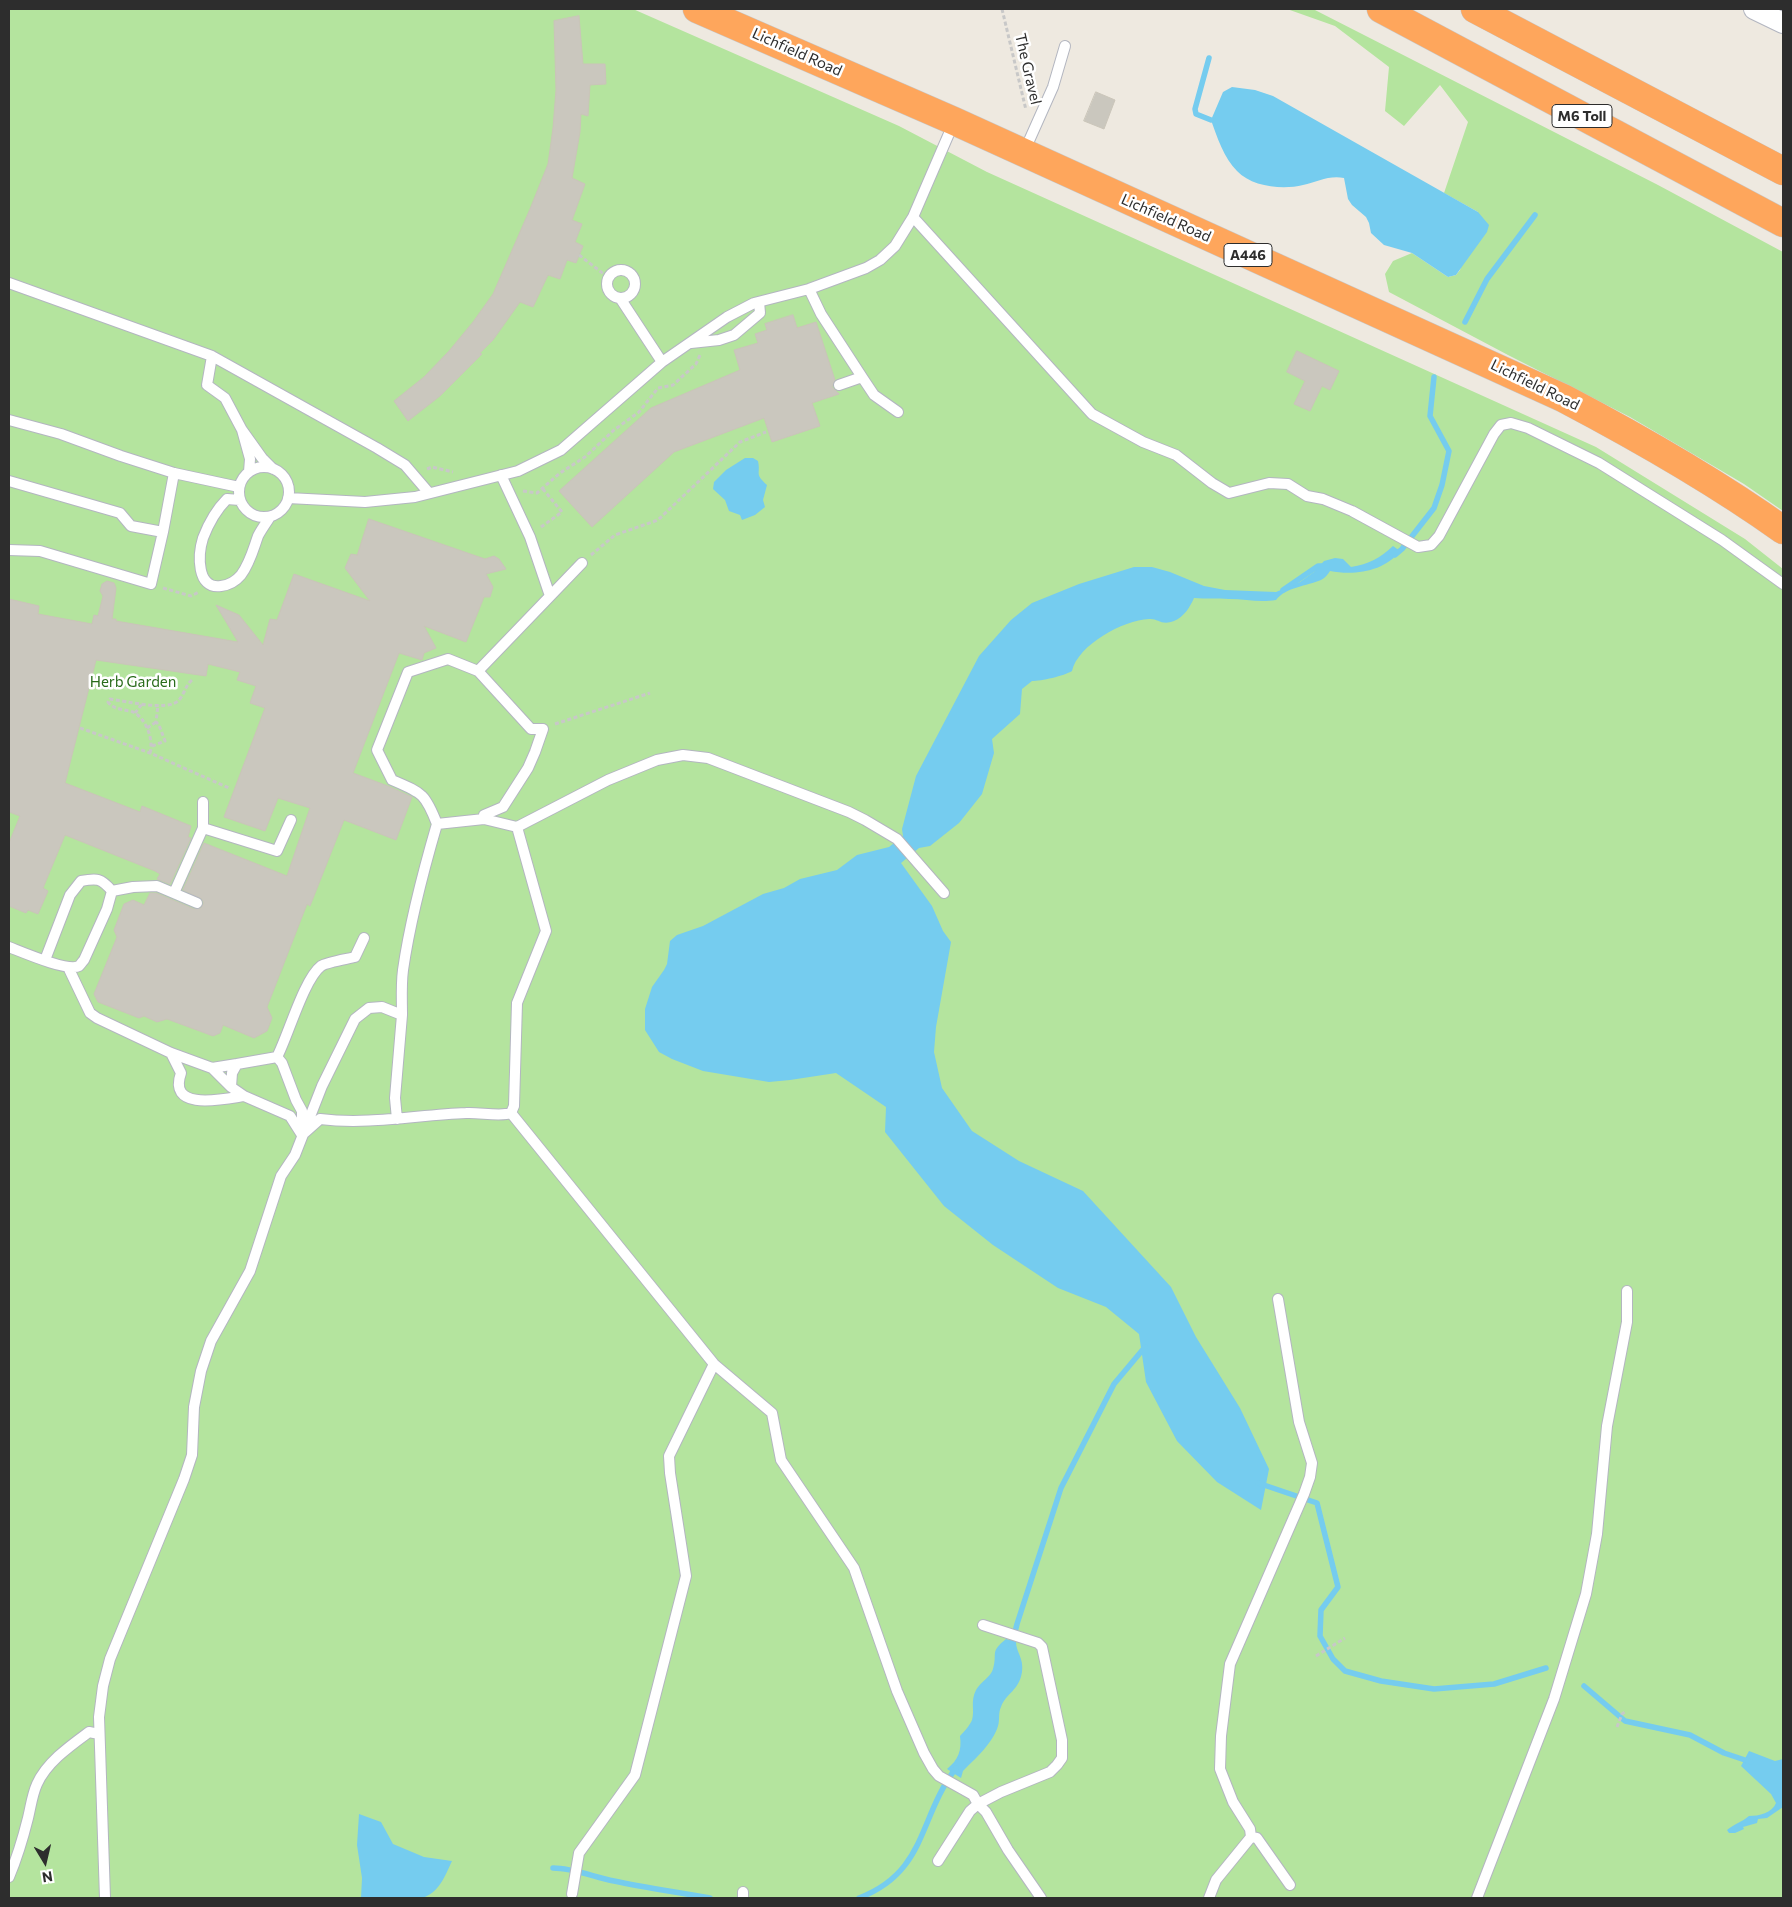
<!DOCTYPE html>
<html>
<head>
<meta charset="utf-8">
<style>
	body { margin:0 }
	#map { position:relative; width:1792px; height:1907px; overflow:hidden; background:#eee9e0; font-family:Commissioner,sans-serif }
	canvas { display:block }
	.frame { position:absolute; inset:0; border:10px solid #2d2d2d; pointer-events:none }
	.north { position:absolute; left:20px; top:1837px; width:50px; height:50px; -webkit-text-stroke:4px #fff; paint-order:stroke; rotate:171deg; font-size:14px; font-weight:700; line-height:20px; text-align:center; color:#2d2d2d }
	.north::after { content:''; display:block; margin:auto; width:18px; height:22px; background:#2d2d2d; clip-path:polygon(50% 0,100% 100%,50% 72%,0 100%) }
</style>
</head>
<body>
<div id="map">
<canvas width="1792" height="1907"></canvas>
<div class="frame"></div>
<div class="north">N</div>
</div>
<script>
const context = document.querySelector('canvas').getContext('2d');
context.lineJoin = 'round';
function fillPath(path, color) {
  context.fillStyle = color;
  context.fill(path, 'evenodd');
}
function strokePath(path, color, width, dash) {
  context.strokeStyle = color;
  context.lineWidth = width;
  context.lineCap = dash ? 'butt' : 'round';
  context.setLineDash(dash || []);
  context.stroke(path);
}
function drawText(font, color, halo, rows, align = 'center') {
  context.font = font + ' Commissioner,sans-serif';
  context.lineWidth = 5;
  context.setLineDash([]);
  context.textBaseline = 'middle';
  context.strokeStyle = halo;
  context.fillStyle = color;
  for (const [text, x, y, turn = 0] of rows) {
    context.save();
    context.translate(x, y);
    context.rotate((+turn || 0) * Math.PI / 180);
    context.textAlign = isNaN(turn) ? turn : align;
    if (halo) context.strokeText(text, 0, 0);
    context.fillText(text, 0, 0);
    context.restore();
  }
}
const green = new Path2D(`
	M9 9H633L899 126 987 172 1596 447 1745 539 1783 569V1898H9Z
	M1287 9H1313L1658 185 1783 252V511L1744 484 1630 417 1508 355 1389 292 1385 274 1393 261 1412 253 1448 277 1456 275 1460 270 1478 212 1444 193 1468 122 1440 85 1404 126 1385 111 1389 67 1335 26Z`);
const water = new Path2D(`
	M1232 87 1255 90 1273 96 1478 212 1489 225 1487 232 1456 275 1448 277 1412 253 1384 245 1371 233 1369 223 1366 217 1352 205 1348 199 1344 178C1329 175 1317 182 1303 185 1283 190 1252 187 1237 171 1224 158 1217 137 1211 120L1223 92Z
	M745 458H753L758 461C761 475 754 473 767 485L763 500 765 507 755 515 742 520 740 515 729 511 725 500 713 489 714 482 726 470Z
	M1393 546 1400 551C1385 571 1355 576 1330 571 1328 574 1325 578 1321 580 1307 586 1286 587 1276 600 1259 603 1246 599 1229 599 1217 598 1206 599 1194 598 1190 607 1184 617 1174 621 1161 626 1158 618 1149 619 1123 620 1078 645 1072 671 1064 676 1041 681 1032 681L1022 689 1020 714 992 739 994 753 982 794 959 823 930 846 919 848 901 863 932 906 943 931 951 942 936 1027 934 1052 942 1088 972 1131 1019 1161 1083 1191 1171 1287 1196 1337 1240 1408 1269 1469 1261 1510 1217 1482 1177 1441 1146 1382 1139 1334 1106 1307 1058 1288 993 1245 944 1206 885 1132 886 1107 836 1073 790 1080 769 1082 703 1071 672 1059 659 1052 645 1030V1009L652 987 664 970 667 964 670 941 677 935 703 926 763 894 784 888 800 879 837 870 857 855 889 847 903 836 902 829 916 776 979 656 1011 620 1032 603 1079 584 1134 567H1152L1170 572 1204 586 1225 590 1276 592 1300 582 1314 572 1324 561 1335 558 1343 559 1351 567C1369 564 1380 558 1393 546Z
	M1006 1639 1016 1642C1016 1652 1024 1658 1022 1672 1019 1691 1006 1693 1001 1707 998 1713 1000 1720 998 1726 993 1743 975 1759 963 1771L961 1778 947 1769C958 1760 962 1751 960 1736 964 1732 970 1725 972 1720 975 1710 970 1702 976 1690 980 1682 991 1677 993 1669 998 1652 989 1653 1006 1639Z
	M1749 1751 1775 1761 1783 1759V1807L1767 1818 1758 1819 1757 1823 1743 1827 1744 1829 1735 1833H1729L1727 1830C1734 1824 1742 1822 1749 1816 1759 1816 1772 1813 1776 1803L1771 1794 1741 1766Z
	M359 1814 381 1822 393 1844 424 1857 452 1861C445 1876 439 1893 422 1898H361L362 1878 357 1845Z`);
const stream = new Path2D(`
	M1209 58 1195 109 1196 114 1211 120
	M1465 322 1487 279 1535 215
	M1395 555 1402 549 1434 508 1442 485 1449 451 1430 416 1434 377
	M1283 590 1318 566H1327
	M1258 1483 1317 1503 1338 1587 1321 1610 1320 1636 1333 1659 1345 1671 1381 1681 1434 1689 1494 1684 1546 1668
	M1011 1648 1017 1624 1061 1488 1114 1384 1145 1347
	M1584 1686 1625 1721 1690 1735 1724 1753 1751 1762
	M553 1868C573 1868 594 1877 614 1881 646 1888 678 1892 710 1898
	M859 1898C927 1872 918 1818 956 1768`);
const building = new Path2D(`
	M579 16 583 64H605L606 84 590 85 588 116 581 114 580 132 572 178 585 184 572 220 582 224 575 242 583 246 576 263 567 260 560 279 548 275 533 307 520 302 493 340 480 353 482 354 440 396 408 421 394 401 424 377 449 351 473 322 493 294 530 209 548 164 553 128 556 90 554 21Z
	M1096 92 1115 100 1104 129 1084 121Z
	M793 315 797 328 816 322 835 380 832 387 839 394 812 403 820 426 772 442 764 418 674 452 592 527 559 491 651 408 740 370 734 350 758 343 755 334 767 330 765 324Z
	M1297 351 1339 371 1330 390 1322 386 1310 411 1294 404 1305 381 1287 372Z
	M369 519 485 559 494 556 499 559 506 569 486 574 493 587 490 597H484L466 642 424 626 436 648 424 653 422 660 399 653 353 773 388 786 412 797 396 840 344 820 310 906 307 904 267 1007 272 1018 267 1031 254 1038 223 1025 220 1033 213 1036 167 1019 157 1022 144 1016 139 1018 98 1002 94 994 117 937 114 930 124 904 133 900 144 905 150 893H156L194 909 201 908 204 903 202 899 183 890 204 843 287 876 310 808 278 798 265 831 224 817 265 708 250 703 256 686 237 680 240 672 208 664 206 676 96 660 65 783 140 812 142 806 191 826 188 837 191 838 170 884 157 879 160 874 155 871 65 835 43 888 48 891 38 914 28 910 26 913 9 906V843L20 816 9 812V599L39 606 38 614 92 624 94 615 98 616 103 596 100 591 102 584 107 581 114 583 116 588 112 619H116V621L238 642 216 605 239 615 263 645 270 619 277 620 294 574 370 601 345 568 351 554 357 555Z`);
const path = new Path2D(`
	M1002 9 1026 110
	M579 255 609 278
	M427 469 432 467 453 472
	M523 491 537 493 560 473 585 457 614 430 639 412 658 388 673 385 696 364 700 355
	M541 527 562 512 542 488
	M591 555 615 535 658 520 740 442 766 432
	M163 588 191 596 199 592
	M135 713 142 704
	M555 724 650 693
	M80 728 150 753 229 788
	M147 728 156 722
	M152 746 165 741 159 725 156 722 158 705
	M150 753C154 740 146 718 133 712 124 709 114 710 108 702L110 699C125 701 169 712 179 700 185 693 185 686 192 680
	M1316 1656 1345 1638
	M1617 1727 1622 1714 1625 1712`);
const lane = new Path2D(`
	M1024 152 1053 87 1065 46
	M913 217 1092 414 1143 442 1176 455 1212 483 1229 493 1269 483 1288 484 1307 496 1323 499 1352 511 1418 547 1431 545 1439 536 1494 434 1501 425 1511 423 1528 428 1599 463 1722 540 1783 584
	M607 284a14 14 0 1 1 28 0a14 14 0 1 1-28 0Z
	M9 283 212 356 207 385 225 398 242 430
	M809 289 821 314 862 377 839 385
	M620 298 662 362
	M691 343 719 340 734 335 760 313 759 302
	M212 356 377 448 405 465 429 493
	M862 377 874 395 898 412
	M9 420 61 434 121 456 174 473 239 487
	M239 492a25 25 0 1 1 50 0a25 25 0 1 1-50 0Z
	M249 472 250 459 242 430 262 458 273 469
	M501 475 530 537 550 596
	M9 481 120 513 131 526 163 532
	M288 498 365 502 415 497 518 471 561 450 662 362 727 317 754 303 809 289 866 268 880 260 895 246 913 217 954 122
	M240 500 227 499C217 509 208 525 203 538 198 554 196 590 221 586 229 585 236 581 241 575 250 563 253 550 258 536 261 530 266 523 270 517
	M9 550 40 551 151 584 163 532 174 473
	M478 671 448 659 408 672 377 750 392 780C422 793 425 793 437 824L484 819
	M517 827 484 819V815L503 807 528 768 535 752 543 729H531L478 671 582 563
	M203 828 277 851 291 820
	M112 891 133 887 157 886 197 903
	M174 893 203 828V802
	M9 947C22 952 68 972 79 966 81 964 82 962 84 960L107 909 112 891C101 878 97 878 81 881L70 895 45 960
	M68 967 90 1013 97 1018 171 1053 212 1068 231 1087 244 1096 290 1116 302 1135 320 1119C369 1125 417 1115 466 1113 479 1112 500 1117 511 1113L514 1106 517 1003 546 931 517 827 608 780 657 760 683 755 708 758 849 812 865 820 897 839 944 893
	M171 1053 181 1073C167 1112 224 1099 244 1096
	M277 1057 282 1063 296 1100 302 1111V1131
	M212 1068 237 1064
	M231 1087 232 1073 237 1064 277 1057C288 1036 304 979 321 966 327 962 347 959 355 957L364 938
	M511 1113 714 1364 772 1413 781 1460 854 1568 897 1691 924 1753 933 1769 939 1776 973 1795 978 1804 986 1812 1008 1850 1041 1898
	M397 1119 395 1098 402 1015
	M1251 1837 1257 1838 1290 1885
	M938 1861 970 1811 978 1804 1001 1792 1050 1772 1057 1765 1062 1758V1740L1042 1647 1038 1643 983 1625
	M9 1877C17 1858 23 1838 28 1818 31 1806 32 1795 37 1784 47 1762 70 1746 89 1732L99 1734
	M572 1894 579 1853 635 1775 686 1576 670 1473 669 1456 714 1364
	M105 1898 99 1717 103 1686 110 1659 184 1479 192 1455 194 1407 201 1371 211 1341 250 1271 281 1176 295 1155 322 1086 355 1019 369 1008 382 1007 402 1015C402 1000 401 985 403 970 410 921 423 872 437 824
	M743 1898V1892
	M1209 1898 1216 1880 1251 1837 1250 1829 1233 1802 1220 1769 1221 1736 1230 1664 1304 1494 1310 1477 1312 1463 1299 1422 1278 1299
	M1477 1898 1554 1699 1586 1594 1597 1534 1607 1426 1627 1322V1291`);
const street = new Path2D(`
	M1754 9 1783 23`);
const highway = new Path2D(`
	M697 9 954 121 1563 398C1639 438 1713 480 1783 530
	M1381 9 1783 223
	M1475 9 1783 171`);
const shields = [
	[1582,116,60],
	[1248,255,48]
];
const shieldNames = [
	["M6 Toll",1582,116],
	["A446",1248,255]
];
const streetNames = [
	["Lichfield Road",797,52,24],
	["The Gravel",1028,69,77],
	["Lichfield Road",1166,218,24],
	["Lichfield Road",1535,385,26]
];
const parkNames = [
	["Herb Garden",133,682]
];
fillPath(green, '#b4e49e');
fillPath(water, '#75ccef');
strokePath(stream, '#75ccef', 5.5);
fillPath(building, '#cac7be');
strokePath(building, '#cac5b9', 1);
strokePath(lane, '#b3b6c0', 12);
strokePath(street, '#b3b6c0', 22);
strokePath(highway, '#c8c8c8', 29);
strokePath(path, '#c8c8c8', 3, [4, 2.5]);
strokePath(lane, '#fff', 10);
strokePath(street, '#fff', 20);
strokePath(highway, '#fea65c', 28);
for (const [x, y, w] of shields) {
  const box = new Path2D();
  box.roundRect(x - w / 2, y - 11.5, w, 23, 4);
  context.fillStyle = '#fff';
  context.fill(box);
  strokePath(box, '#2d2d2d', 1);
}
drawText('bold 14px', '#2d2d2d', null, shieldNames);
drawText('15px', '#2d2d2d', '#fff', streetNames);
drawText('15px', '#2a6c1b', '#fff', parkNames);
</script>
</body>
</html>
